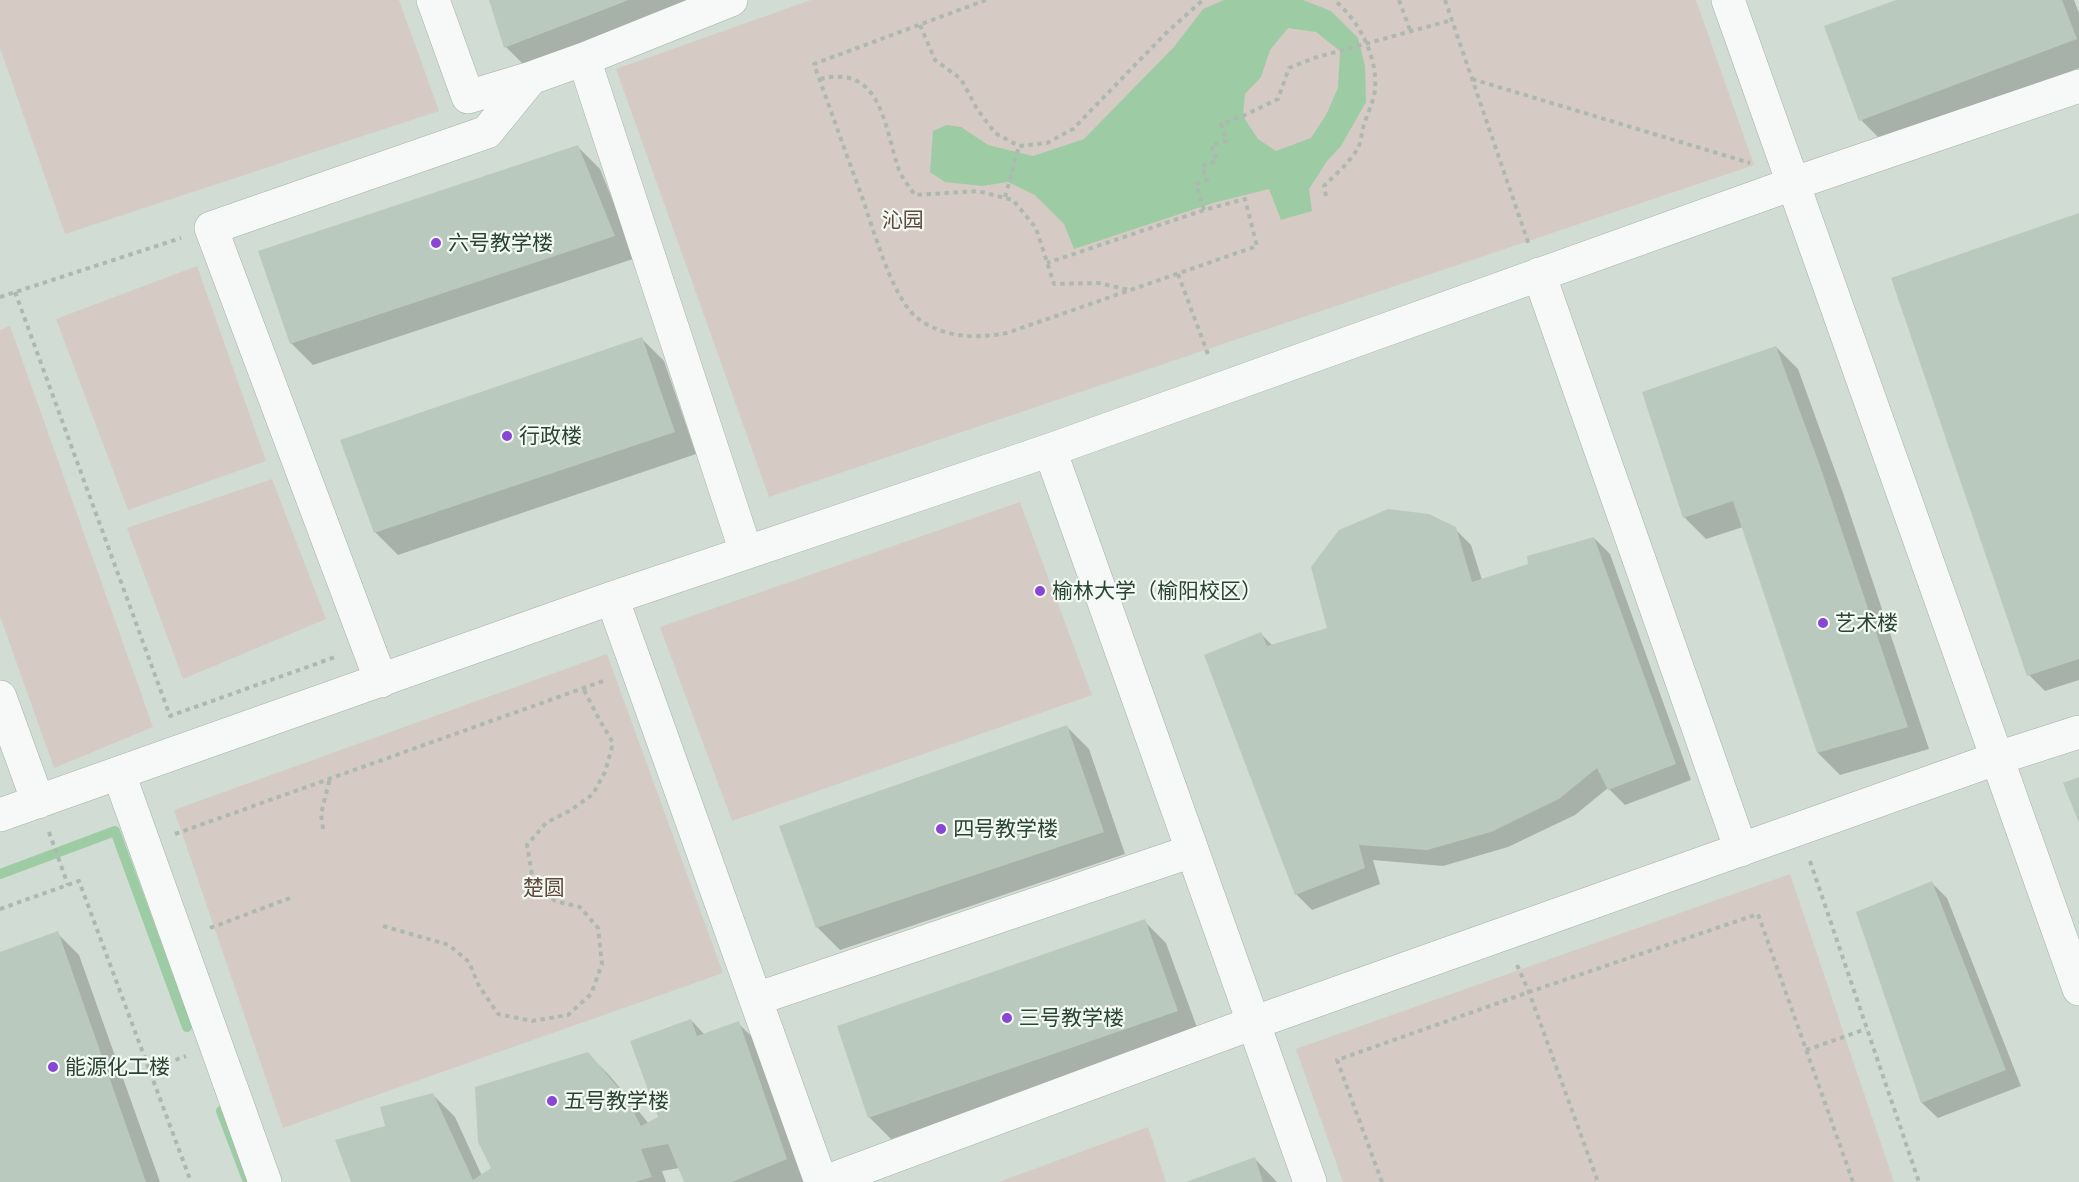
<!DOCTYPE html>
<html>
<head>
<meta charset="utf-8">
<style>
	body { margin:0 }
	canvas { display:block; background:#e3ebe5 }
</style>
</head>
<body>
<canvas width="2079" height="1182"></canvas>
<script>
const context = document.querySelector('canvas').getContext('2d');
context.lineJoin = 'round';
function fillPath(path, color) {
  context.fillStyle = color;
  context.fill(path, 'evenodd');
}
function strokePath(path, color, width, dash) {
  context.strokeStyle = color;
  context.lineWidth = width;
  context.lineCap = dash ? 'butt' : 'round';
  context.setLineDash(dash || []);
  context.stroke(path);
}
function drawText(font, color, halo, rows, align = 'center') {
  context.font = font + ' Commissioner,"Noto Sans SC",sans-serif';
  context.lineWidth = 4.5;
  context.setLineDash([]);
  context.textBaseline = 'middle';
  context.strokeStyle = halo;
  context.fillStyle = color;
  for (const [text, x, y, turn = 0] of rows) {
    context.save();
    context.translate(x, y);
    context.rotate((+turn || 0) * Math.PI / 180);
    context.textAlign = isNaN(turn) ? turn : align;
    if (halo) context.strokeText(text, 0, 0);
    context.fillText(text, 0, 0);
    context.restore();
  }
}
const built = new Path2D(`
	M0 0H2079V1182H0Z`);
const green = new Path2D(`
	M0 0H399L439 111 65 234 0 48Z
	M811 0H1696L1754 165 769 497 616 69Z
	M197 266 266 461 128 510 56 319Z
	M10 326 153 727 54 768 0 616V330Z
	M272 479 326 619 183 679 127 528Z
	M1020 502 1092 695 732 821 660 627Z
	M607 654 723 973 283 1128 174 810Z
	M1790 874 1894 1182H1343L1296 1049Z
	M1148 1127 1166 1182H999Z`);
const water = new Path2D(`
	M1224 0H1303L1331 11 1358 38 1365 66 1366 102 1341 146 1327 161 1309 189 1312 211 1281 220 1269 189 1213 203 1074 249 1064 224 1035 195 1008 182 982 186 945 182 930 172 933 131 947 125 961 127 988 145 1033 156 1084 139 1174 47 1203 9ZM1288 28 1316 32 1340 51 1338 88 1326 115 1311 138 1276 151 1258 139 1243 116 1245 94 1261 77 1270 50Z`);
const shadow = new Path2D(`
	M491 0H707L528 69 506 47Z
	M1900 0H2074L2079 13V68L1883 142 1861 120 1826 27Z
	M578 147 600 169 636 258 313 365 291 343Z
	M2079 214V680L2045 691 2029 675Z
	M642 339 664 361 696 454 398 555 376 533 342 441Z
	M1776 347 1798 369 1842 490 1929 749 1840 775 1818 753 1743 527 1706 539 1684 517Z
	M1455 529 1471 545 1482 580 1529 566 1594 538 1610 554 1691 780 1625 805 1608 788 1575 815 1508 847 1443 866 1373 860 1380 884 1312 910 1296 894 1261 634 1273 646 1329 629Z
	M1067 727 1089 749 1125 854 840 950 818 928 781 827Z
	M1932 883 1947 898 2021 1086 1938 1118 1922 1103Z
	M1144 921 1166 943 1199 1033 891 1139 869 1117Z
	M57 933 79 955 160 1182H0V954Z
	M691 1020 705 1035 738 1023 760 1045 805 1182H685L679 1168 662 1171 666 1182H353L387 1127 433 1095 455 1117 482 1176 493 1169 588 1054 610 1076 649 1124 660 1117Z
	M1254 1158 1277 1182H1189Z`);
const stream = new Path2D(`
	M0 874 115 831 187 1027
	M221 1111 248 1182`);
const building = new Path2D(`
	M489 0H629L504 48Z
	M1896 0H2062L2077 39 1859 121 1824 26Z
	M578 145 615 236 290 344 258 251Z
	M2079 213V659L2027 676 1891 278Z
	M642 337 675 432 374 533 340 440Z
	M1776 346 1820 466 1908 727 1817 753 1733 501 1683 518 1642 392Z
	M1388 509 1429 514 1456 527 1472 582 1528 564 1527 556 1594 537 1676 764 1608 790 1597 768 1559 799 1491 832 1427 850 1359 845 1365 868 1295 895 1204 655 1261 632 1267 646 1327 628 1311 567 1339 530Z
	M1067 725 1104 832 816 928 779 826Z
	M2079 777V823L2063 783Z
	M1932 881 2006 1070 1921 1103 1856 912Z
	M1145 919 1178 1011 868 1118 837 1026Z
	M58 931 146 1182H0V952Z
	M691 1019 697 1036 739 1021 787 1159 732 1182H684L668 1144 641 1149 652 1177 635 1182H351L335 1140 385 1126 380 1107 433 1093 473 1180 491 1168 478 1142 475 1087 588 1052 625 1096 641 1126 658 1117 630 1041Z
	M1255 1157 1263 1182H1186Z`);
const path = new Path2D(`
	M986 0 814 64C830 109 846 153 862 197 873 228 892 297 916 317 943 338 975 339 1007 333L1257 246 1245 199 1204 210 1047 263
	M1399 0 1411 33
	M1445 0 1529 245
	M920 25 935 60 961 79 977 109 995 133 1019 146 1047 143 1073 129 1166 33 1203 0
	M820 79C881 64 884 125 898 167 901 177 909 186 915 195L978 191 1013 200 1036 228 1054 284 1098 283 1130 290
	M1472 79 1750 163
	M1326 196 1324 186C1336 174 1350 162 1358 148 1362 141 1361 132 1364 125 1367 114 1374 101 1375 90 1378 57 1359 20 1334 0
	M1005 197 1019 146
	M1204 210 1196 184 1207 180 1202 166 1217 161 1211 145 1227 141 1221 124 1243 116 1278 99 1289 68 1314 58 1452 20
	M1178 274 1209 357
	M15 292 170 716 338 656
	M0 297 181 238
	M323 829 321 814 330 778
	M49 832 68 885
	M175 834 606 680
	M1810 861 1919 1182
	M0 909 79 881 191 1182
	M383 926 449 945 469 962 478 984 498 1014 532 1021 568 1015 591 994 602 964 598 928 580 907 555 901 532 875 527 845 546 823 571 810 593 794 605 772 613 743 599 719 583 688
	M210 928 290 898
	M1517 965 1529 992 1598 1182
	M1806 1050 1866 1029
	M150 1069 186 1056
	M1382 1182 1337 1060 1529 992 1758 914 1853 1182`);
const minor = new Path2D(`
	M433 0 468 97 531 78 584 59 746 552
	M1728 0 2079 989
	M584 59 731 0
	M1539 274 1741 850
	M1050 450 1310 1182
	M612 598 821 1182
	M381 681 211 228 487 132 531 78
	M0 697 38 802
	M119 774 265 1182
	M0 815 612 598 1050 450 1795 183 2079 86
	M756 999 1192 851
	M825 1182 1253 1023 1998 758 2079 732`);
const markers = [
	[436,243,6,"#8945d3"],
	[507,436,6,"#8945d3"],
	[1040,591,6,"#8945d3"],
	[1823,623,6,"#8945d3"],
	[941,829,6,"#8945d3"],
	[1007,1018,6,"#8945d3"],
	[53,1067,6,"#8945d3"],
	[552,1101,6,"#8945d3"]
];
const parkNames = [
	["沁园",903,220],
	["楚圆",544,888]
];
const poiNames = [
	["六号教学楼",448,243],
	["行政楼",519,436],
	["榆林大学（榆阳校区）",1052,591],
	["艺术楼",1835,623],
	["四号教学楼",953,829],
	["三号教学楼",1019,1018],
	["能源化工楼",65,1067],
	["五号教学楼",564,1101]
];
fillPath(built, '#d1ddd4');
fillPath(green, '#d6cac4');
fillPath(water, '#9dcca4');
fillPath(shadow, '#0003');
strokePath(stream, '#9dcca4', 10);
fillPath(building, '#bac9bd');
strokePath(minor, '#a4b2a8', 34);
strokePath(path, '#adb8b0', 4, [4.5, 4.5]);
strokePath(minor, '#f6f9f7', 33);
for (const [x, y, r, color] of markers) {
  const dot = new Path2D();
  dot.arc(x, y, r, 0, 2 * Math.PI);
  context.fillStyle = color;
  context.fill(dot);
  strokePath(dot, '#f3f9f4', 2);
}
drawText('21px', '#614937', '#f3f9f4', parkNames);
drawText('21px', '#2a4431', '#f3f9f4', poiNames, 'left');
</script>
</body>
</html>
